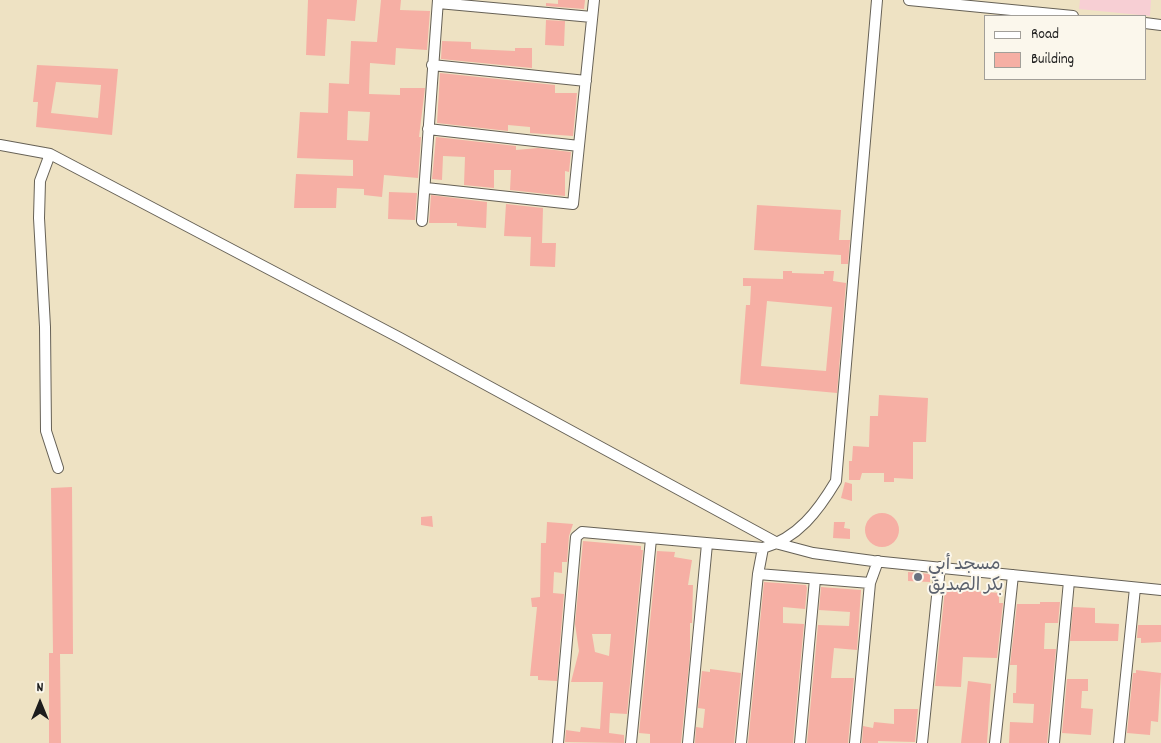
<!DOCTYPE html>
<html>
<head>
<meta charset="utf-8">
<style>
	body { margin:0 }
	#map { position:relative; width:1161px; height:743px; overflow:hidden; background:#eee2c3; font-family:Dekko,sans-serif }
	canvas { display:block }
	.legend { position:absolute; left:984px; top:15px; width:162px; height:65px; box-sizing:border-box; background:#fbf7ec; border:1px solid #a29f99; margin:0; padding:6px 9px; list-style:none; font-size:15px; color:#1c1c1c }
	.legend li { display:flex; align-items:center; gap:10px; height:25px }
	.legend b { width:25px; border:1px solid #a29f99 }
	.north { position:absolute; left:15px; top:678px; width:50px; height:50px; -webkit-text-stroke:4px #fbf7ec; paint-order:stroke; rotate:0deg; font-size:14px; font-weight:700; line-height:20px; text-align:center; color:#1c1c1c }
	.north::after { content:''; display:block; margin:auto; width:18px; height:22px; background:#1c1c1c; clip-path:polygon(50% 0,100% 100%,50% 72%,0 100%) }
</style>
</head>
<body>
<div id="map">
<canvas width="1161" height="743"></canvas>
<ul class="legend">
<li><b style="height:6px;background:#fff"></b>Road</li>
<li><b style="height:14px;background:#f6afa4"></b>Building</li>
</ul>
<div class="north">N</div>
</div>
<script>
const context = document.querySelector('canvas').getContext('2d');
context.lineJoin = 'round';
function fillPath(path, color) {
  context.fillStyle = color;
  context.fill(path, 'evenodd');
}
function strokePath(path, color, width, dash) {
  context.strokeStyle = color;
  context.lineWidth = width;
  context.lineCap = dash ? 'butt' : 'round';
  context.setLineDash(dash || []);
  context.stroke(path);
}
function drawText(font, color, halo, rows, align = 'center') {
  context.font = font + ' Dekko,"Playpen Sans Arabic",sans-serif';
  context.lineWidth = 4;
  context.setLineDash([]);
  context.textBaseline = 'middle';
  context.strokeStyle = halo;
  context.fillStyle = color;
  for (const [text, x, y, turn = 0] of rows) {
    context.save();
    context.translate(x, y);
    context.rotate((+turn || 0) * Math.PI / 180);
    context.textAlign = isNaN(turn) ? turn : align;
    if (halo) context.strokeText(text, 0, 0);
    context.fillText(text, 0, 0);
    context.restore();
  }
}
const built = new Path2D(`
	M1080 0H1151L1150 16 1079 9Z`);
const building = new Path2D(`
	M308 0H357L355 21 327 19 325 56 306 55Z
	M381 0H401L400 10 430 11 427 50 396 48 395 65 370 63 369 94 400 95V88H425L419 137H421L418 178 384 175 382 197 364 195V189L337 188 336 208H294L296 174 353 176V160L297 158 300 112 328 113 329 83 349 84 351 41 377 42ZM348 111 370 112 368 141 347 140Z
	M558 0H585L584 9 546 6V3L558 4Z
	M546 20 565 21 564 46 545 45Z
	M442 41 471 42V49L515 51V48H532V68L441 59Z
	M37 65 118 69 112 135 36 127 38 102H33ZM56 82 101 85 98 118 51 113Z
	M440 73 555 85V93H577L573 136 530 133V127L508 125V131L437 123Z
	M436 137 516 146V150L538 148 571 152 569 172 565 171V196L510 190 511 170H494V188L464 185 465 157 443 156 442 180 432 179Z
	M389 192 417 193 415 220 388 219Z
	M431 195 487 202 486 228 457 226V223H429Z
	M506 204 543 208 542 243H556L555 267 530 266 531 237 504 236Z
	M757 205 841 210 839 240H850L848 264H841V255L754 250Z
	M783 271H792V273L824 274V271H834L833 281 846 283 837 393 740 384 746 305H750L751 286H743V278L783 279ZM767 301 832 307 826 371 761 366Z
	M879 395 928 398 926 442H913V479L894 478V482H884V473H862L860 480H849V461H852L853 446 869 447 870 416H878Z
	M845 482 852 484V501L841 498Z
	M72 487 73 654H60L61 743H49V653H53L51 488Z
	M865 530a17 17 0 1 1 34 0a17 17 0 1 1-34 0Z
	M432 516 433 527 421 525V517Z
	M547 522 573 524 569 536 567 562H562V573L554 572 553 593 564 594 557 681 538 680V676H530L537 607H532L531 598 540 597 541 543H546Z
	M834 522H845L844 528 850 529V539L833 538Z
	M583 541 641 546V550H643L627 714 610 713 609 733 624 735V743L565 742 566 730 580 732 581 727 600 729 603 682H571L579 651 575 624ZM592 634H611L609 656 595 652Z
	M657 551 675 552 674 557 692 560 688 585H693L692 623H690V655L681 743H650V734L639 733Z
	M908 572 930 574V582L908 581Z
	M764 582 806 585 807 588 805 609 783 607V623L804 624 793 743H748Z
	M821 587 861 590 857 650 834 648 831 678H854L848 743H807L818 625 849 626 850 612 819 610Z
	M945 589 999 593V603H1003L997 658 963 657 961 687 935 686Z
	M1040 602H1060L1058 623H1045L1044 649H1056L1047 743H1009L1010 722 1033 723 1034 704 1013 703V693H1016L1017 665H1010L1017 604H1040Z
	M1073 607 1095 608V623L1119 624 1118 641H1070Z
	M1138 625H1161V642L1141 643V638H1137Z
	M710 669 741 673 734 743H695L696 727 703 728 705 709 698 708 702 671 710 672Z
	M1136 670 1161 673 1158 722 1151 721 1150 735 1127 733 1133 673H1136Z
	M1067 679H1088V691H1082L1081 708 1093 709 1091 735 1062 733Z
	M968 681 991 684 987 743H961Z
	M894 709H918L915 742 878 741V743H862L863 726 873 728 874 722 894 724Z`);
const minor = new Path2D(`
	M909 0 1073 16
	M438 3 592 17
	M1145 23 1161 25
	M432 65 586 81
	M428 129 579 146
	M0 145 50 154 400 338 779 544 813 553 873 561 1161 590
	M50 154 40 181 39 218 45 327 46 431 58 468
	M426 188 573 204 594 0
	M422 221 438 0
	M758 574 870 583
	M558 743 576 537 582 532 763 548C798 538 818 511 836 481L877 0
	M631 743 651 539
	M688 743 707 544
	M741 743 758 574 763 548
	M800 743 815 579
	M855 743 870 583 878 561
	M922 743 940 567
	M995 743 1013 575
	M1054 743 1069 581
	M1119 743 1135 588`);
const markers = [
	[918,577,5,"#6b7280"]
];
const worshipNames = [
	["مسجد أبي",928,567],
	["بكر الصديق",928,588]
];
fillPath(built, '#f7cfd4');
fillPath(building, '#f6afa4');
strokePath(minor, '#666156', 12);
strokePath(minor, '#fff', 10);
for (const [x, y, r, color] of markers) {
  const dot = new Path2D();
  dot.arc(x, y, r, 0, 2 * Math.PI);
  context.fillStyle = color;
  context.fill(dot);
  strokePath(dot, '#fbf7ec', 2);
}
drawText('18px', '#5b616d', '#fbf7ec', worshipNames, 'left');
</script>
</body>
</html>
